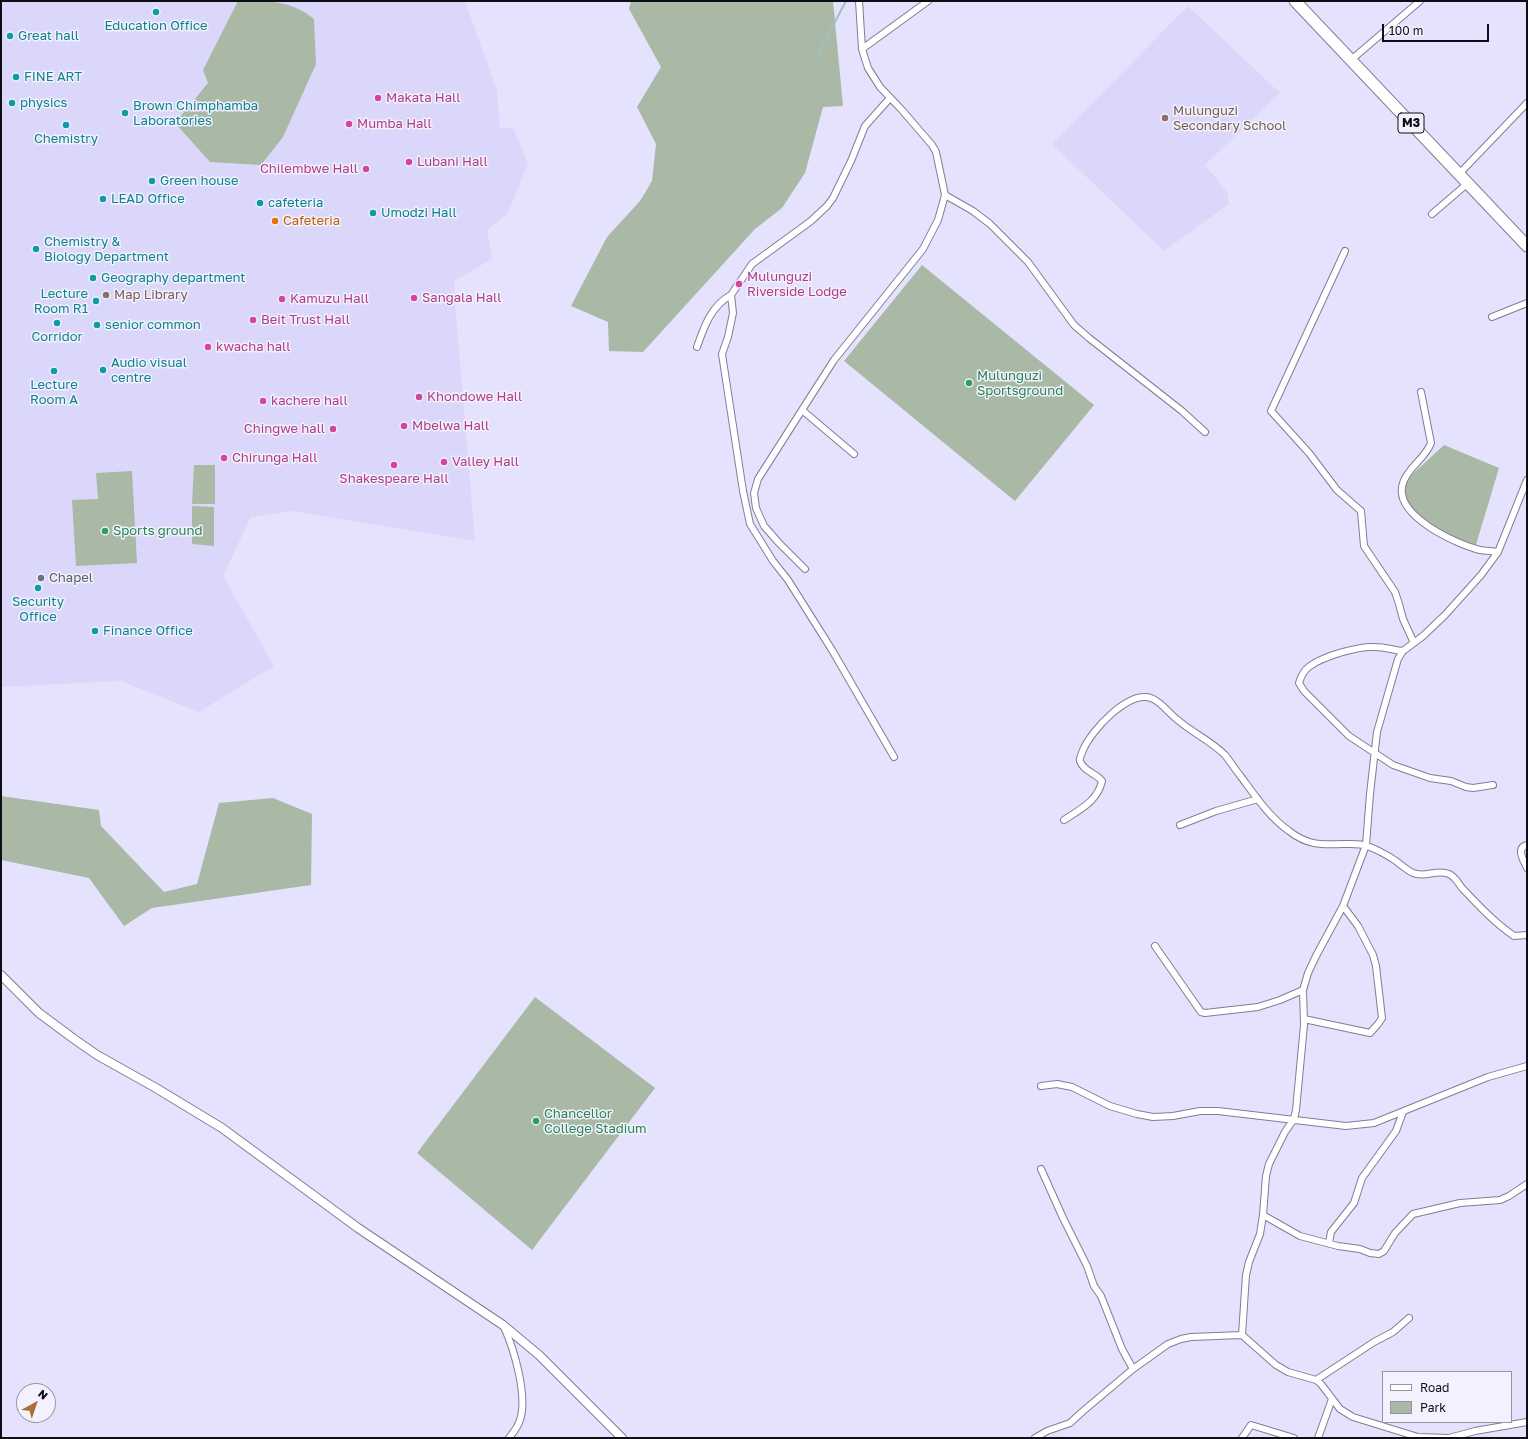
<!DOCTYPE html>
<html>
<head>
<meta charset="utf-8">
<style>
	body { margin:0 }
	#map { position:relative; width:1528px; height:1439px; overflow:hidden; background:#e5e2fe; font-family:"Golos Text",sans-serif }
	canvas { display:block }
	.frame { position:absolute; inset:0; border:2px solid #0e0c15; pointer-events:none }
	.legend { position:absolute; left:1382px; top:1371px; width:130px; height:52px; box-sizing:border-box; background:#f2f1fd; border:1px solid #9795a0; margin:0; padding:5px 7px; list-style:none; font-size:12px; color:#0e0c15 }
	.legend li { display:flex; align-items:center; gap:8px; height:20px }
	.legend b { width:20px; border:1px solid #9795a0 }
	.north { position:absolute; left:16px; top:1383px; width:40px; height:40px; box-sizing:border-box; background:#f2f1fd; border:1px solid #9795a0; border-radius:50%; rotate:40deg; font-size:11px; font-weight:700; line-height:16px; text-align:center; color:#0e0c15 }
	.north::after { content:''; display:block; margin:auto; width:14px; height:18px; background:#ab6f32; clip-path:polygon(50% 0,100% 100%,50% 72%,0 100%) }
	.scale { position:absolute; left:1382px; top:24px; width:107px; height:18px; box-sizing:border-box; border:2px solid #0e0c15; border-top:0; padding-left:5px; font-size:12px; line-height:14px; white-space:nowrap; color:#0e0c15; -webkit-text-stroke:3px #f2f1fd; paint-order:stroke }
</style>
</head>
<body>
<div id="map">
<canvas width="1528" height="1439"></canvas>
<div class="frame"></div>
<ul class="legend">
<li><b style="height:5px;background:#fff"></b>Road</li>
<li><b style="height:11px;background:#aab8a6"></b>Park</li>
</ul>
<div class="north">N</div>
<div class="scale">100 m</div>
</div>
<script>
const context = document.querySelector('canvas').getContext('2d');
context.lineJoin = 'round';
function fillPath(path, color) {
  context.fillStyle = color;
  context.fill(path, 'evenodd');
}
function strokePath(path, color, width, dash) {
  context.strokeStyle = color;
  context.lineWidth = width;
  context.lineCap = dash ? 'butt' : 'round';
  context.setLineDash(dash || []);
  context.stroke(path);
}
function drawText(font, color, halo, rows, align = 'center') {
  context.font = font + ' "Golos Text",sans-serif';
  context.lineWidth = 3;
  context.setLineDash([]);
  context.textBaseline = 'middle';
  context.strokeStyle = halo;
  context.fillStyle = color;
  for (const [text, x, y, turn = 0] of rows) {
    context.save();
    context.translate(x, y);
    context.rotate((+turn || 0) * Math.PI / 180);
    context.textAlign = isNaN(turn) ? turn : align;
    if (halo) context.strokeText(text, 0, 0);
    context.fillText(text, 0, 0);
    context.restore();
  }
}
const built = new Path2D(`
	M1 1H465L497 91 500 129 513 128 528 163 508 213 487 230 492 259 454 281 455 304 475 541 292 511 251 517 223 576 274 666 199 712 121 681 1 687Z
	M1188 6 1280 93 1205 165 1227 192 1229 204 1164 251 1052 144Z`);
const green = new Path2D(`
	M238 1C269 1 291 0 314 19L316 64 283 137 261 165 210 162 175 123 208 83 203 70Z
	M631 1H833L843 106 823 107 805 173 782 208 755 229 643 352 609 351 608 322 571 306 607 237 640 201 652 181 656 144 637 107 661 67 629 9Z
	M922 265 1094 405 1015 501 844 361Z
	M1444 445 1499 468 1475 548 1425 523 1404 501 1405 481Z
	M194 465H215V504H192Z
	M132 471 137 563 76 566 72 500 98 499 96 473Z
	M192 506 214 507V546L192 544Z
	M1 796 99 810 101 826 164 892 197 884 219 803 273 798 312 814 311 885 152 908 124 926 89 878 1 860Z
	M535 997 655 1088 532 1250 417 1153Z`);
const stream = new Path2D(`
	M815 60 846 1`);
const street = new Path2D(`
	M862 49 928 1
	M1351 60 1420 1
	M890 98 865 126 851 161 833 198 827 206 811 221 752 264 731 295 733 313 728 337 722 354 743 491 750 524 773 561 788 580 832 650 894 757
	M1459 174 1527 103
	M945 195 973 211 990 224 1028 262 1074 325 1089 338 1182 411 1205 432
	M1432 214 1468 183
	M1345 251 1271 411 1309 453 1337 490 1361 511 1364 546 1395 592 1399 604 1403 619 1414 643
	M1492 317 1527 303
	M697 347C704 327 711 306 731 295
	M1421 392 1431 443C1425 459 1408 467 1403 483 1392 515 1456 544 1480 550 1486 551 1492 551 1498 552
	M802 410 758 479 754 493 756 508 764 526 779 543 805 569
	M854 454 802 410 834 360 923 249 938 220 945 195 936 152 932 145 901 109 880 87 868 68 862 49 859 1
	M1527 480 1498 552 1481 575 1445 615 1423 636 1403 651 1398 659 1377 732 1370 794 1366 845 1343 906 1316 956 1308 973 1303 990 1304 1025 1296 1110 1294 1119 1285 1132 1269 1164 1266 1176 1263 1215 1260 1234 1249 1262 1246 1275 1242 1335 1276 1365 1288 1372 1316 1380 1321 1384 1340 1409 1353 1417 1418 1437 1449 1438 1475 1431 1527 1422
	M1403 651C1394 650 1384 647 1375 647 1358 646 1324 656 1310 666 1304 670 1301 676 1299 683L1304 691 1349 736 1393 765 1430 778 1451 781 1466 787 1473 788 1493 785
	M1064 820C1079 810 1098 801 1102 781 1097 774 1083 771 1080 761 1079 758 1082 753 1083 750 1091 731 1128 690 1151 698 1162 702 1169 714 1179 721 1193 733 1211 741 1225 755 1230 761 1234 768 1239 774 1254 794 1268 816 1289 831 1307 845 1320 845 1343 844 1350 844 1359 843 1367 846 1376 849 1387 855 1396 861 1401 865 1407 870 1413 873 1425 878 1437 869 1449 874 1456 877 1458 884 1463 889 1479 906 1495 923 1514 936L1527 935
	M1180 825 1216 811 1258 799
	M1527 845C1515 848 1524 861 1527 868
	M1155 946 1201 1012 1205 1013 1258 1007 1280 1000 1303 990
	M1304 1019 1370 1033 1378 1024 1382 1018 1376 966 1373 955 1358 926 1343 906
	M1041 1086 1057 1084 1072 1087 1110 1106 1137 1114 1153 1117 1173 1116 1200 1111H1218L1346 1126 1374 1123 1488 1077 1527 1066
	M1041 1169 1063 1218 1087 1266 1094 1286 1101 1296 1122 1349 1133 1369
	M1263 1215 1300 1236 1338 1246 1360 1249 1370 1253 1379 1254 1384 1251 1395 1233 1413 1214 1460 1203 1500 1200 1509 1196 1527 1184
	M1329 1243 1331 1232 1354 1203 1362 1178 1396 1131 1403 1112
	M504 1327C514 1349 528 1396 520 1420 518 1427 513 1433 509 1438
	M1316 1380 1374 1342 1393 1332 1409 1318
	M1035 1438 1047 1431 1070 1423 1082 1412 1133 1369 1168 1344 1181 1339 1191 1337 1242 1335
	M1242 1438 1251 1425 1294 1438
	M1318 1438 1332 1399`);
const secondary = new Path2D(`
	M1 975 39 1013 74 1039 97 1055 156 1088 222 1128 358 1228 503 1325 539 1355 622 1438`);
const highway = new Path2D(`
	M1295 1 1527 246`);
const markers = [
	[156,12,4,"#0f9aa8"],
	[10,36,4,"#0f9aa8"],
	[16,77,4,"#0f9aa8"],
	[378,98,4,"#d1479c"],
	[12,103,4,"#0f9aa8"],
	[125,113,4,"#0f9aa8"],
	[1165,118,4,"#8d6e63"],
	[349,124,4,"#d1479c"],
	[66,125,4,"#0f9aa8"],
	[409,162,4,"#d1479c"],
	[366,169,4,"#d1479c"],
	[152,181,4,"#0f9aa8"],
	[103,199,4,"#0f9aa8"],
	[260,203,4,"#0f9aa8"],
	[373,213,4,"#0f9aa8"],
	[275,221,4,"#e8710a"],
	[36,249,4,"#0f9aa8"],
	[93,278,4,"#0f9aa8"],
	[739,284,4,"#d1479c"],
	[106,295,4,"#8d6e63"],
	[414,298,4,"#d1479c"],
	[282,299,4,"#d1479c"],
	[96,301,4,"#0f9aa8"],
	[253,320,4,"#d1479c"],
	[57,323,4,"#0f9aa8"],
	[97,325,4,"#0f9aa8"],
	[208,347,4,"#d1479c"],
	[103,370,4,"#0f9aa8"],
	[54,371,4,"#0f9aa8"],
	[969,383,4,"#2e9e5b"],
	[419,397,4,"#d1479c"],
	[263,401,4,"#d1479c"],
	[404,426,4,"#d1479c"],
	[333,429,4,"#d1479c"],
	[224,458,4,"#d1479c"],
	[444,462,4,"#d1479c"],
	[394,465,4,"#d1479c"],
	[105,531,4,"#2e9e5b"],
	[41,578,4,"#6b7280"],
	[38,588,4,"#0f9aa8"],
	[95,631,4,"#0f9aa8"],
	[536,1121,4,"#2e9e5b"]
];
const shields = [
	[1411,123,26]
];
const shieldNames = [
	["M3",1411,123]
];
const cultureNames = [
	["Education Office",156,26,"center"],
	["Great hall",18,36],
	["FINE ART",24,77],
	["physics",20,103],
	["Brown Chimphamba",133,106],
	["Laboratories",133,121],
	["Chemistry",66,139,"center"],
	["Green house",160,181],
	["LEAD Office",111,199],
	["cafeteria",268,203],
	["Umodzi Hall",381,213],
	["Chemistry &",44,242],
	["Biology Department",44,257],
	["Geography department",101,278],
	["Lecture",88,294,"right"],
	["Room R1",88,309,"right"],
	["senior common",105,325],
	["Corridor",57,337,"center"],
	["Audio visual",111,363],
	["centre",111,378],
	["Lecture",54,385,"center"],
	["Room A",54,400,"center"],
	["Security",38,602,"center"],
	["Office",38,617,"center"],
	["Finance Office",103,631]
];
const hotelNames = [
	["Makata Hall",386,98],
	["Mumba Hall",357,124],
	["Lubani Hall",417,162],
	["Chilembwe Hall",358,169,"right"],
	["Mulunguzi",747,277],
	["Riverside Lodge",747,292],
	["Sangala Hall",422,298],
	["Kamuzu Hall",290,299],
	["Beit Trust Hall",261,320],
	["kwacha hall",216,347],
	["Khondowe Hall",427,397],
	["kachere hall",271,401],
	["Mbelwa Hall",412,426],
	["Chingwe hall",325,429,"right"],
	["Chirunga Hall",232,458],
	["Valley Hall",452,462],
	["Shakespeare Hall",394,479,"center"]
];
const educationNames = [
	["Mulunguzi",1173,111],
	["Secondary School",1173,126],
	["Map Library",114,295]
];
const foodNames = [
	["Cafeteria",283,221]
];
const leisureNames = [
	["Mulunguzi",977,376],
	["Sportsground",977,391],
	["Sports ground",113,531],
	["Chancellor",544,1114],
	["College Stadium",544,1129]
];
const worshipNames = [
	["Chapel",49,578]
];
fillPath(built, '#dbd7fa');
fillPath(green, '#aab8a6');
strokePath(stream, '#9cc2c5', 2);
strokePath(street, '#807d96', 8);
strokePath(secondary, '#807d96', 10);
strokePath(highway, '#807d96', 13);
strokePath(street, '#fff', 6);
strokePath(secondary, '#fff', 8);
strokePath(highway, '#fff', 11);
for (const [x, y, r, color] of markers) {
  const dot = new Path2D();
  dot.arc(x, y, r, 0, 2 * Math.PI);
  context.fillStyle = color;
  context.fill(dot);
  strokePath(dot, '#f2f1fd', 1.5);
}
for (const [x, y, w] of shields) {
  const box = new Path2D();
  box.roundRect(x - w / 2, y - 10, w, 20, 3);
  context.fillStyle = '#f2f1fd';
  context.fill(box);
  strokePath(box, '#0e0c15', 1);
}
drawText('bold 12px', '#0e0c15', null, shieldNames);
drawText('13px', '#0d838f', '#f2f1fd', cultureNames, 'left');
drawText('13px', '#b23c85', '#f2f1fd', hotelNames, 'left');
drawText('13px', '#785e54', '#f2f1fd', educationNames, 'left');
drawText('13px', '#c56008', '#f2f1fd', foodNames, 'left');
drawText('13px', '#27864d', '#f2f1fd', leisureNames, 'left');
drawText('13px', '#5b616d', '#f2f1fd', worshipNames, 'left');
</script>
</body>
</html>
